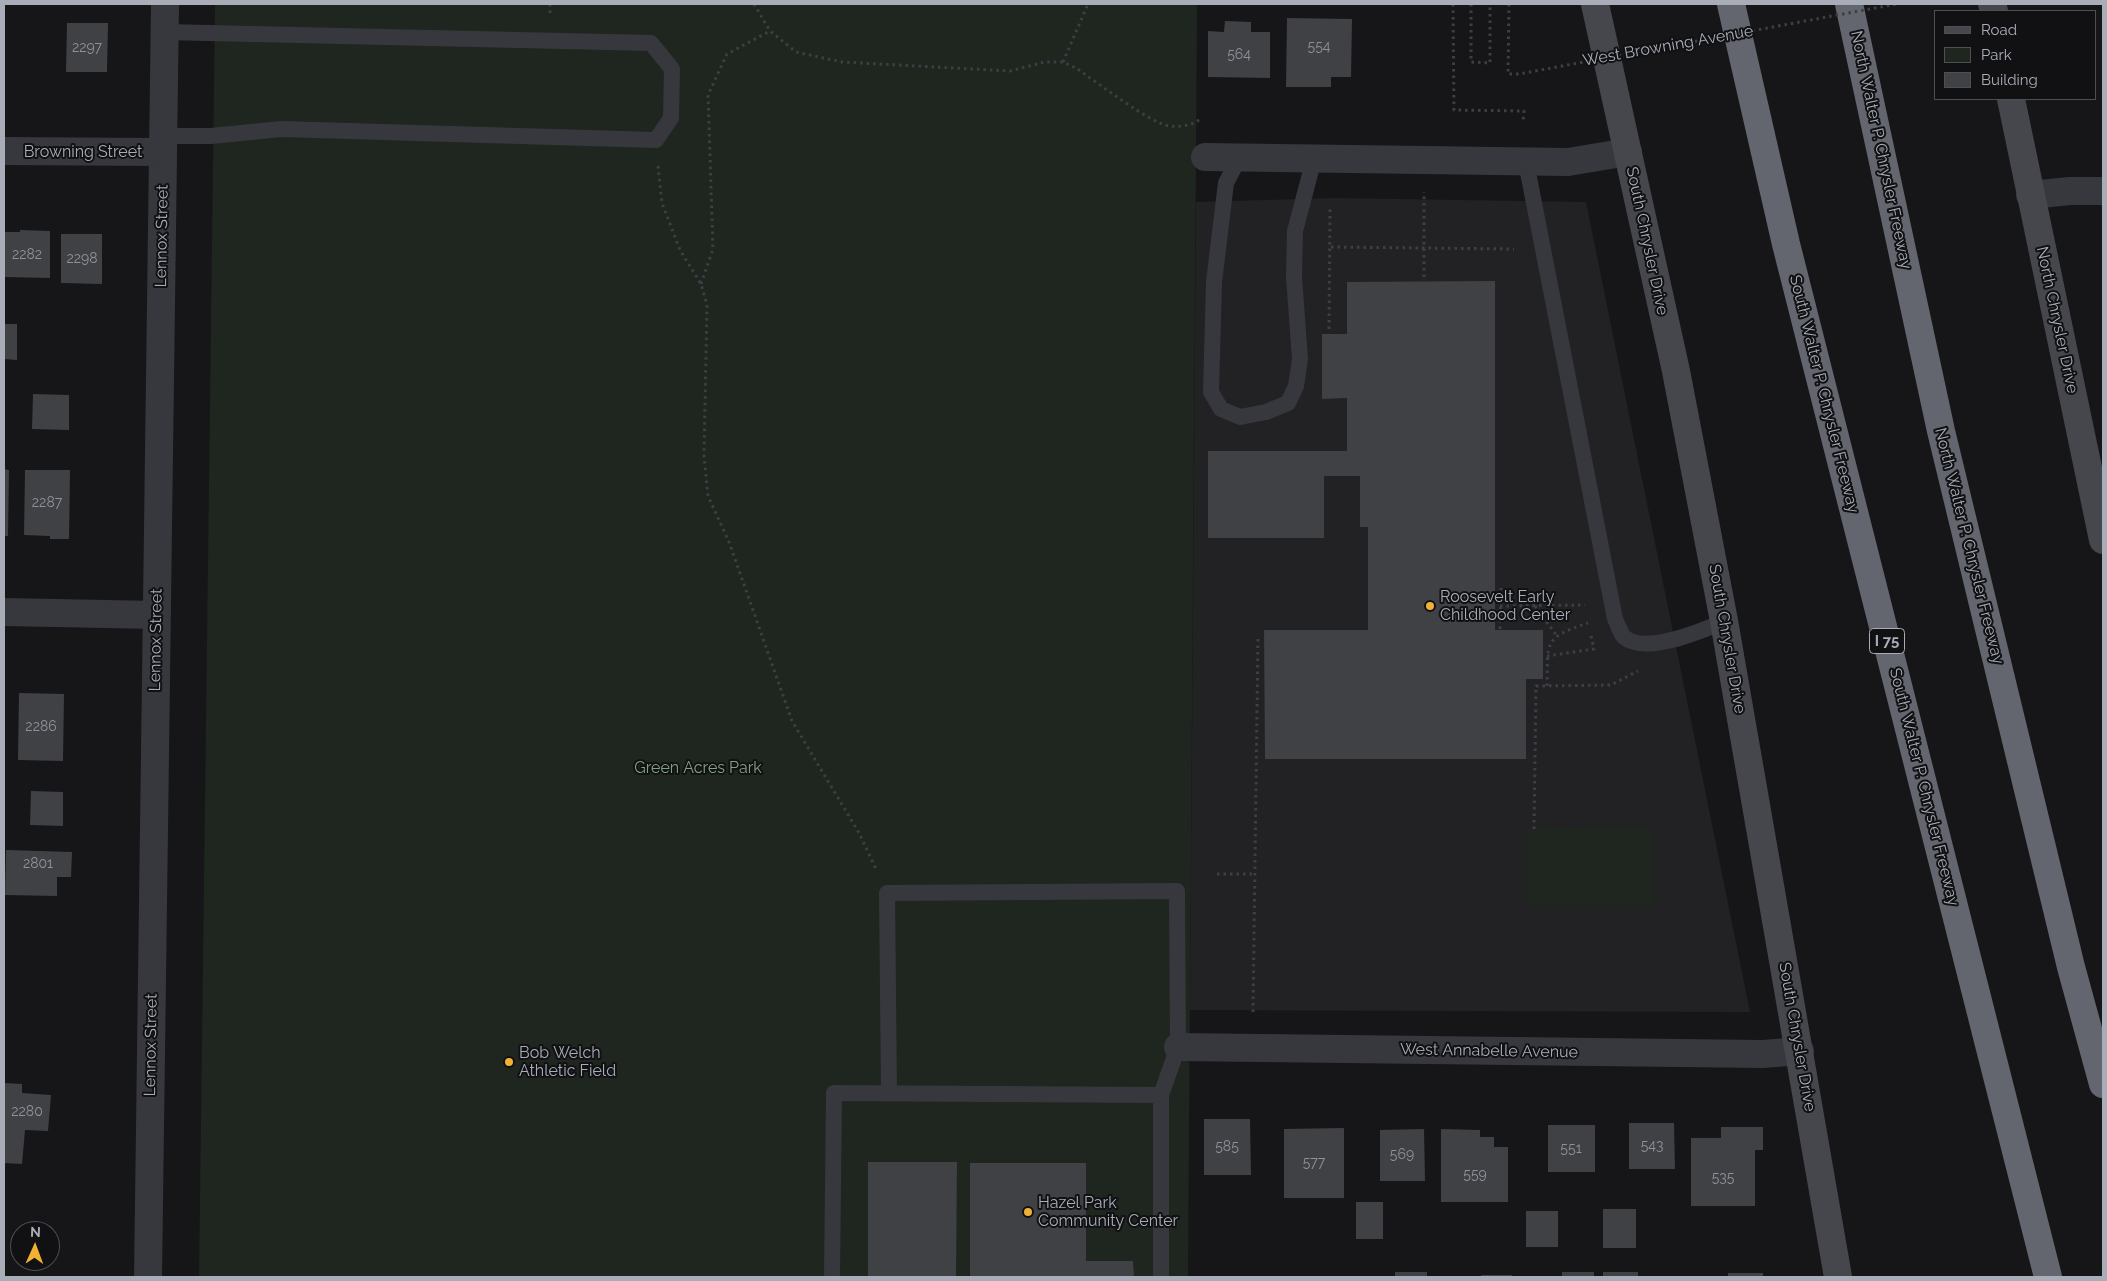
<!DOCTYPE html>
<html>
<head>
<meta charset="utf-8">
<style>
	body { margin:0 }
	#map { position:relative; width:2107px; height:1281px; overflow:hidden; background:#161618; font-family:Raleway,sans-serif }
	canvas { display:block }
	.frame { position:absolute; inset:0; border:5px solid #a8adb8; pointer-events:none }
	.legend { position:absolute; left:1934px; top:10px; width:162px; height:90px; box-sizing:border-box; background:#111113; border:1px solid #4d4f55; margin:0; padding:6px 9px; list-style:none; font-size:15px; color:#a8adb8 }
	.legend li { display:flex; align-items:center; gap:10px; height:25px }
	.legend b { width:25px; border:1px solid #4d4f55 }
	.north { position:absolute; left:10px; top:1221px; width:50px; height:50px; box-sizing:border-box; background:#111113; border:1px solid #4d4f55; border-radius:50%; rotate:2deg; font-size:14px; font-weight:700; line-height:20px; text-align:center; color:#a8adb8 }
	.north::after { content:''; display:block; margin:auto; width:18px; height:22px; background:#f2b134; clip-path:polygon(50% 0,100% 100%,50% 72%,0 100%) }
</style>
</head>
<body>
<div id="map">
<canvas width="2107" height="1281"></canvas>
<div class="frame"></div>
<ul class="legend">
<li><b style="height:6px;background:#45474d"></b>Road</li>
<li><b style="height:14px;background:#1e261f"></b>Park</li>
<li><b style="height:14px;background:#404145"></b>Building</li>
</ul>
<div class="north">N</div>
</div>
<script>
const context = document.querySelector('canvas').getContext('2d');
context.lineJoin = 'round';
function fillPath(path, color) {
  context.fillStyle = color;
  context.fill(path, 'evenodd');
}
function strokePath(path, color, width, dash) {
  context.strokeStyle = color;
  context.lineWidth = width;
  context.lineCap = dash ? 'butt' : 'round';
  context.setLineDash(dash || []);
  context.stroke(path);
}
function drawText(font, color, halo, rows, align = 'center') {
  context.font = font + ' Raleway,sans-serif';
  context.lineWidth = 4;
  context.setLineDash([]);
  context.textBaseline = 'middle';
  context.strokeStyle = halo;
  context.fillStyle = color;
  for (const [text, x, y, turn = 0] of rows) {
    context.save();
    context.translate(x, y);
    context.rotate((+turn || 0) * Math.PI / 180);
    context.textAlign = isNaN(turn) ? turn : align;
    if (halo) context.strokeText(text, 0, 0);
    context.fillText(text, 0, 0);
    context.restore();
  }
}
const built = new Path2D(`
	M1335 198 1586 202 1750 1012 1190 1010 1196 202Z`);
const green = new Path2D(`
	M215 4H1197L1188 1277H199Z
	M1653 826 1654 904 1527 907 1526 829Z`);
const building = new Path2D(`
	M1287 18 1352 19 1351 77H1331V87H1286Z
	M1225 21 1251 22V32H1270V78L1208 77V31L1224 32Z
	M67 23H108L107 72H66Z
	M20 230 50 231V278L4 277V232H20Z
	M61 234H102V284L61 283Z
	M1495 281V630H1543V679H1526V759H1265L1264 630H1368V527H1360V476H1324V538H1208V451H1347V398L1322 399V334H1347V282Z
	M4 324H17V360L4 359Z
	M33 394 69 395V430L32 429Z
	M4 469 9 470 8 536H4Z
	M25 470H70L69 539H50V536L24 535Z
	M19 693 64 694 63 761 18 760Z
	M31 791 63 792V826L30 825Z
	M6 850 72 852 71 877H57V896L5 895Z
	M4 1083 22 1084V1093L51 1095 48 1131 25 1130 22 1164 4 1163Z
	M1204 1119H1250L1251 1175H1204Z
	M1629 1123H1674L1675 1169H1629Z
	M1548 1125H1595V1172H1548Z
	M1721 1127H1763V1150H1755V1206H1691V1138H1721Z
	M1344 1128V1198H1284V1129Z
	M1424 1129 1425 1181H1380V1130Z
	M1441 1129 1480 1130V1137H1494V1147H1508V1202H1441Z
	M868 1162H957L956 1277H868Z
	M970 1163H1086V1261H1133L1134 1277H970Z
	M1356 1202H1383V1239H1356Z
	M1603 1209H1636V1248H1603Z
	M1526 1211H1558V1247H1526Z
	M1395 1272H1427V1277H1395Z
	M1562 1272H1594V1277H1562Z
	M1603 1272H1638V1277H1603Z
	M1728 1273H1763V1277H1728Z
	M1481 1275H1512V1277H1481Z`);
const path = new Path2D(`
	M550 4V16
	M754 4 770 31 796 52 842 62 1010 71 1045 62H1063L1076 68C1095 81 1150 123 1169 126 1180 127 1190 126 1199 120
	M1453 4 1454 110 1524 111 1523 122
	M1471 4V62L1490 63V4
	M1063 62 1088 4
	M658 166 662 203 680 250 701 284 707 305 704 456 708 496 729 542 792 721 859 833 876 869
	M1331 247 1514 249
	M1424 277V192
	M701 284 713 249 708 95 727 54 770 31
	M1329 329 1330 208
	M1500 606 1585 605
	M1535 606 1557 636
	M1500 629 1501 588
	M1547 656 1594 649 1591 636
	M1547 686C1548 641 1543 638 1588 623
	M1534 829 1536 686 1611 685 1638 671
	M1217 874H1255
	M1253 1012 1258 635`);
const lane = new Path2D(`
	M163 136H211L281 129 656 140 671 118 672 69 651 43 164 32
	M1239 158 1226 183 1214 282 1211 392 1221 409 1240 417 1266 412 1288 403 1296 386 1300 359 1294 277 1295 231 1314 159
	M1526 162 1615 619C1618 624 1620 633 1624 637 1645 655 1702 631 1724 621
	M889 1093 887 893 1177 891 1178 1047 1161 1095V1277
	M832 1277 834 1093 1161 1095`);
const street = new Path2D(`
	M4 151 163 152
	M1205 157 1568 162 1628 152
	M2030 195 2070 191H2103
	M4 612 157 615
	M1178 1047 1763 1054 1800 1051
	M148 1277 165 4`);
const secondary = new Path2D(`
	M1595 4 1676 371 1724 621 1838 1277
	M1992 4 1994 11
	M2011 99 2103 540`);
const highway = new Path2D(`
	M1731 4 1786 244 2048 1277
	M1849 4 1941 431 2071 967 2103 1084`);
const pathBridge = new Path2D(`
	M1509 4 1508 74H1519L1897 4`);
const markers = [
	[1430,606,5,"#f2b134"],
	[509,1062,5,"#f2b134"],
	[1028,1212,5,"#f2b134"]
];
const numberNames = [
	["554",1319,47],
	["2297",87,48],
	["564",1239,55],
	["2282",27,255],
	["2298",82,259],
	["2287",47,503],
	["2286",41,727],
	["2801",38,864],
	["2280",27,1112],
	["543",1652,1146],
	["585",1227,1147],
	["551",1571,1149],
	["569",1402,1155],
	["577",1314,1163],
	["559",1475,1175],
	["535",1723,1178]
];
const shields = [
	[1887,641,35]
];
const shieldNames = [
	["I 75",1887,641]
];
const streetNames = [
	["West Browning Avenue",1668,46,-10],
	["North Walter P. Chrysler Freeway",1881,150,78],
	["Browning Street",83,152],
	["Lennox Street",162,236,-89],
	["South Chrysler Drive",1647,241,78],
	["North Chrysler Drive",2057,320,78],
	["South Walter P. Chrysler Freeway",1824,394,76],
	["North Walter P. Chrysler Freeway",1969,546,76],
	["South Chrysler Drive",1727,639,80],
	["Lennox Street",156,640,-89],
	["South Walter P. Chrysler Freeway",1924,787,76],
	["South Chrysler Drive",1797,1037,80],
	["Lennox Street",151,1045,-89],
	["West Annabelle Avenue",1489,1051,1]
];
const poiNames = [
	["Roosevelt Early",1440,597],
	["Childhood Center",1440,615],
	["Bob Welch",519,1053],
	["Athletic Field",519,1071],
	["Hazel Park",1038,1203],
	["Community Center",1038,1221]
];
const parkNames = [
	["Green Acres Park",698,768]
];
fillPath(built, '#222225');
fillPath(green, '#1e261f');
fillPath(building, '#404145');
strokePath(path, '#3d3f44', 3, [2.5, 4]);
strokePath(lane, '#37383d', 16);
strokePath(street, '#37383d', 28);
strokePath(secondary, '#45474d', 28);
strokePath(highway, '#63666e', 28);
strokePath(pathBridge, '#3d3f44', 3, [2.5, 4]);
for (const [x, y, r, color] of markers) {
  const dot = new Path2D();
  dot.arc(x, y, r, 0, 2 * Math.PI);
  context.fillStyle = color;
  context.fill(dot);
  strokePath(dot, '#111113', 2);
}
drawText('14px', '#8e929b', null, numberNames);
for (const [x, y, w] of shields) {
  const box = new Path2D();
  box.roundRect(x - w / 2, y - 12.5, w, 25, 4);
  context.fillStyle = '#111113';
  context.fill(box);
  strokePath(box, '#a8adb8', 1);
}
drawText('bold 15px', '#a8adb8', null, shieldNames);
drawText('16px', '#a8adb8', '#111113', streetNames);
drawText('16px', '#a8adb8', '#111113', poiNames, 'left');
drawText('16px', '#7fa381', '#111113', parkNames);
</script>
</body>
</html>
